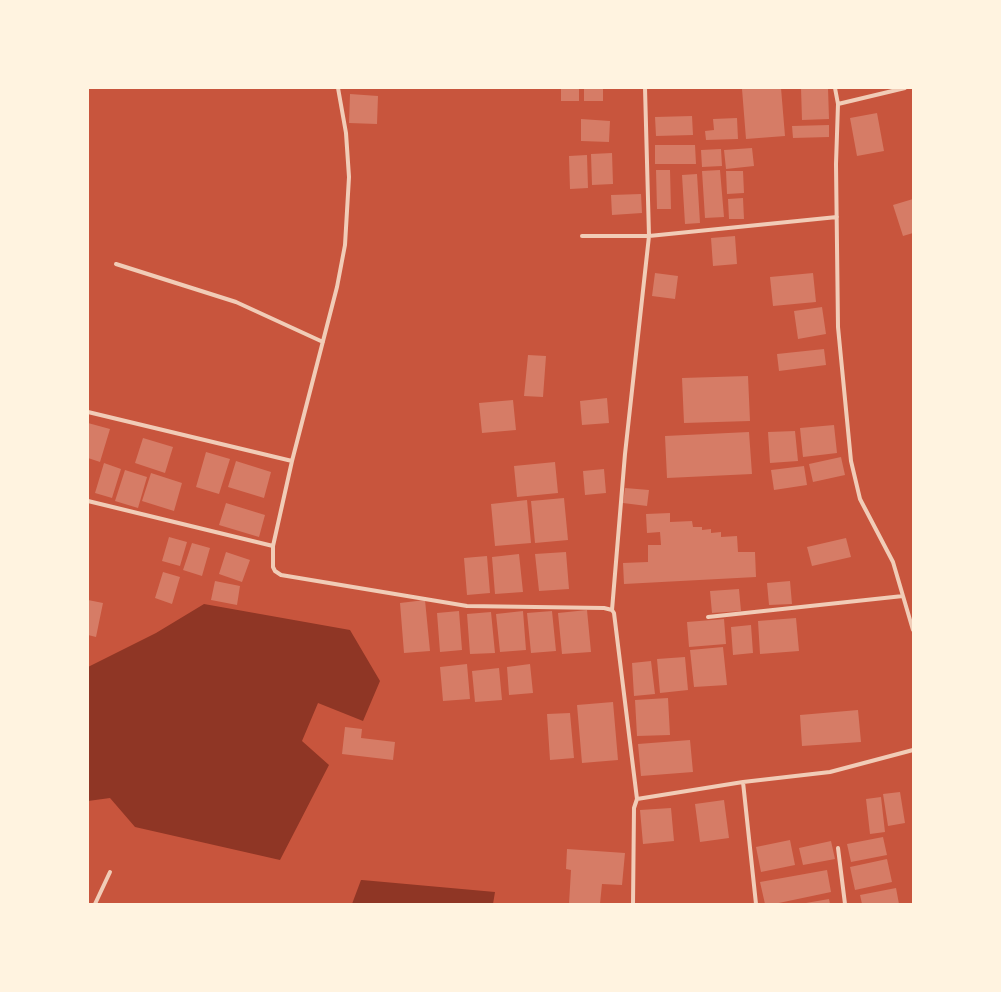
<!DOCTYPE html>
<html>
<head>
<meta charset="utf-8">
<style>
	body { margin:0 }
	#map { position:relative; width:1001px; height:992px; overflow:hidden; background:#c8553d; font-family:"Fira Sans Condensed",sans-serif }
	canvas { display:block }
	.frame { position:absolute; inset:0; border:89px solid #fff3e0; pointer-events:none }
</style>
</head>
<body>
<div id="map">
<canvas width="1001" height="992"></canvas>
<div class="frame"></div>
</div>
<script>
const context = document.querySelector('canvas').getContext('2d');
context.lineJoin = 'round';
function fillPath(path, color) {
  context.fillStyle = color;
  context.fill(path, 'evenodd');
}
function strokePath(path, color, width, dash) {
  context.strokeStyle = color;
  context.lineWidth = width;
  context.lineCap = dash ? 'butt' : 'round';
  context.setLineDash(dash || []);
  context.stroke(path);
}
const water = new Path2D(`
	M204 604 350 630 380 681 363 721 318 703 302 741 329 765 280 860 135 827 110 798 88 801V667L156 633Z
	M361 880H362L495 892 493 904H352Z`);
const building = new Path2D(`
	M561 88H579V101H561Z
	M584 88H603V101H584Z
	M781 88 785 136 746 139 742 89Z
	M801 88H828L829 119 802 120Z
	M350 94 378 96 377 124 349 123Z
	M877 113 884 151 857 156 850 118Z
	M692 116 693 135 656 136 655 117Z
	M737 118 738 139 706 140 705 131 714 130 713 119Z
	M581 119 610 121 609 142 581 141Z
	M829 125V137L793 138 792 126Z
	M655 145H695L696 164H655Z
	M752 148 754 166 726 169 724 150Z
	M721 149 722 166 702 167 701 150Z
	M612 153 613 184 592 185 591 154Z
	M587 155 588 188 570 189 569 156Z
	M656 170H670L671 209H657Z
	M720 170 724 217 705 218 702 171Z
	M726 171H743L744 193 727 194Z
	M697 174 700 223 685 224 682 175Z
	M641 194 642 213 612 215 611 195Z
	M743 198 744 219H729L728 199Z
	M913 199V233L903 236 893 205Z
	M735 236 737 264 713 266 711 238Z
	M655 273 678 276 675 299 652 296Z
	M813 273 816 302 773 306 770 277Z
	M822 307 826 334 798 339 794 311Z
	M824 349 826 365 779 371 777 354Z
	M528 355 546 356 543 397 524 396Z
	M748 376 750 421 684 423 682 378Z
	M607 398 609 423 582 425 580 401Z
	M513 400 516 430 482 433 479 403Z
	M88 423 110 429 100 462 88 458Z
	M834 425 837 453 803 457 800 428Z
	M795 431 798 461 770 463 768 432Z
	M749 432 752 474 667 478 665 436Z
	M143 438 173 447 165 473 135 463Z
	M206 452 230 459 219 494 196 487Z
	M841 457 845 475 813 482 809 464Z
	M236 461 271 472 264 498 228 487Z
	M555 462 558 493 517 497 514 466Z
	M104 463 121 469 112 498 95 493Z
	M804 466 807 485 774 490 771 470Z
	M604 469 606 493 585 495 583 471Z
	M125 470 147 477 138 508 115 501Z
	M151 473 182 483 174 511 142 501Z
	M625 488 649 490 647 506 623 503Z
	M564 498 568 540 535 543 531 501Z
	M527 500 531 543 495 546 491 504Z
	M226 503 265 515 259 537 219 525Z
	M670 513V522L692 521 693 527H702V530L711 529V533L721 532V537L737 536 738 552H755L756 577 624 584 623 563 648 562V545H661L660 532 647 533 646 514Z
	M169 537 187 542 180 566 162 561Z
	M846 538 851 557 812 566 807 547Z
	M192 543 210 548 202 576 183 570Z
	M226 552 250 560 242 582 219 574Z
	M566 552 569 589 539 591 535 554Z
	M519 554 523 592 495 594 492 557Z
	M487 556 490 593 467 595 464 558Z
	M163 572 180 577 172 604 155 598Z
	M215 581 240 586 237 605 211 600Z
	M790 581 792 604 769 605 767 583Z
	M739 589 741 611 712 613 710 591Z
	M88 600 103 603 96 637 88 635Z
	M425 600 430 651 404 653 400 603Z
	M587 610 591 652 562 654 558 613Z
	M459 611 462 650 440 652 437 613Z
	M523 611 526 650 500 652 496 614Z
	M552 611 556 651 531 653 527 613Z
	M491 612 495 653 470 654 467 614Z
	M796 618 799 651 760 654 758 621Z
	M724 619 726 644 689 647 687 622Z
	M751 625 753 653 733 655 731 627Z
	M723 647 727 685 694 687 690 650Z
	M685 657 688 690 660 693 657 659Z
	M651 661 655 694 634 696 632 663Z
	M467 664 470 699 443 701 440 667Z
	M530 664 533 693 509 695 507 667Z
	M499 668 502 700 475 702 472 671Z
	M668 698 670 735 637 736 635 700Z
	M613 702 618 760 582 763 577 705Z
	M858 710 861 742 802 746 800 715Z
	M570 713 574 758 550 760 547 714Z
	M345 727 362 729 361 738 395 742 393 760 342 754Z
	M690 740 693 772 641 776 638 744Z
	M900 792 905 823 888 826 883 794Z
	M881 797 885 832 870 834 866 799Z
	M724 800 729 838 700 842 695 804Z
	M671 808 674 841 643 844 640 810Z
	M883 837 887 855 851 862 847 844Z
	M790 840 795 865 761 872 756 847Z
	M831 841 835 859 803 865 799 848Z
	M567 849 625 853 622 885 602 884 600 904H569L571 870 566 869Z
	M887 859 892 882 855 890 850 867Z
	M827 870 831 892 774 904H765L760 882Z
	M896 888 899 904H862L860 895Z
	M829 899 830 904H806V903Z`);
const minor = new Path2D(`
	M338 88 346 133 349 177 345 245 337 287 292 461 273 546V567L275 571 281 575 467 606 604 608 612 610 614 613 637 799
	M835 88 838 104 836 164 838 327 851 461 860 499 893 562 913 630
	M838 104 905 88
	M582 236H649L837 217
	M116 264 236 302 323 342
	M88 412 292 461
	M88 501 273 546
	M612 610 625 454 649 236 645 88
	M708 617 903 596
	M743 782 756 904
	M838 848 845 904
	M95 904 110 872
	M633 904 634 808 637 799 743 782 830 772 913 750`);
fillPath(water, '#8f3625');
fillPath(building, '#d67c66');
strokePath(minor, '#f1ccb7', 4);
</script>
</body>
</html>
